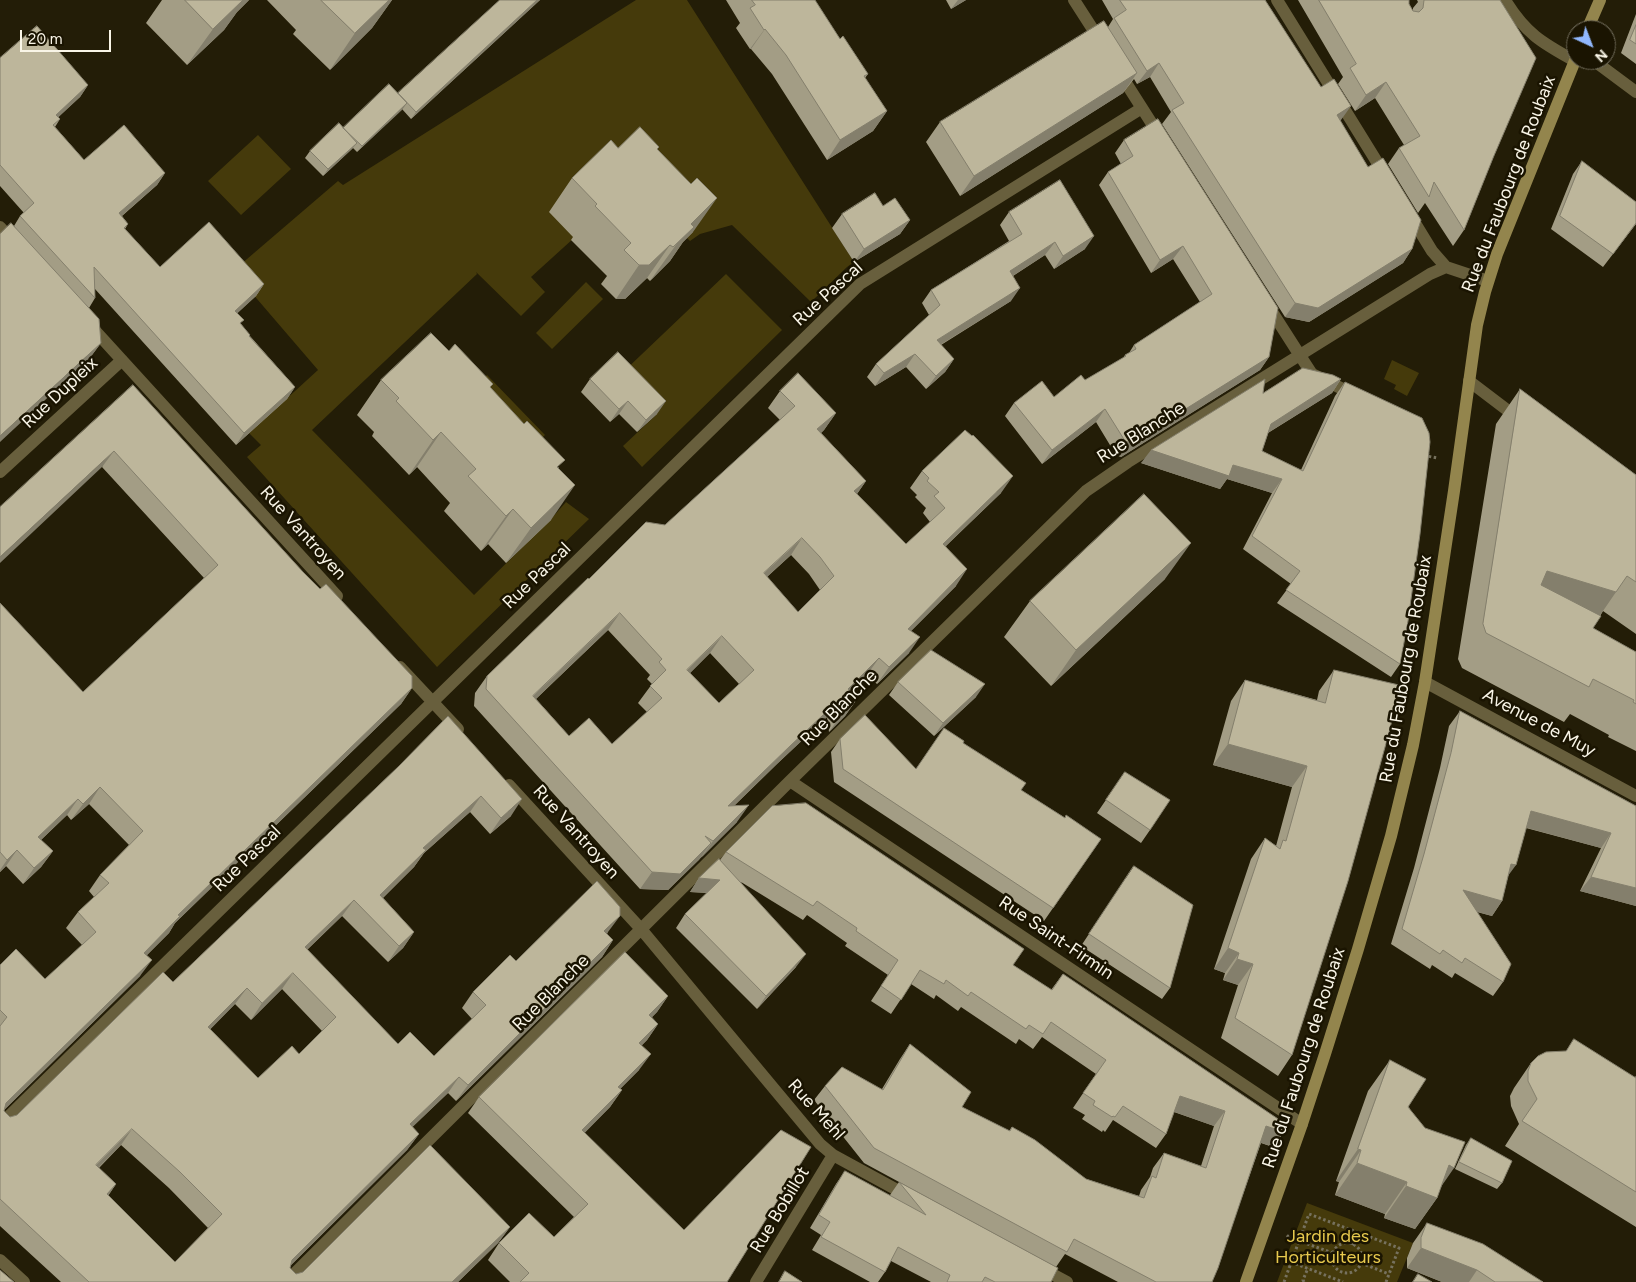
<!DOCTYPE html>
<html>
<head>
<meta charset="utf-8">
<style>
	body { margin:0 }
	#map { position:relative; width:1636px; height:1282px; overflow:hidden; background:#231d07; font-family:Figtree,sans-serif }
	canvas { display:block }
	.north { position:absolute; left:1566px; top:20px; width:50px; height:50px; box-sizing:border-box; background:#1a1401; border:1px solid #736e5d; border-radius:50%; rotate:137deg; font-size:14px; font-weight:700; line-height:20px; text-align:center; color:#f9f5e7 }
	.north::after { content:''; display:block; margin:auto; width:18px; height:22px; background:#91b8fd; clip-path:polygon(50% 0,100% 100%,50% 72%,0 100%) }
	.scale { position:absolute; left:20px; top:30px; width:91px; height:22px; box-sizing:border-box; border:2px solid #f9f5e7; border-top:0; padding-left:6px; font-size:15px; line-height:18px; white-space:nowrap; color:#f9f5e7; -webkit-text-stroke:4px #1a1401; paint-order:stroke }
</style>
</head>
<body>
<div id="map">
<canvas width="1636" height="1282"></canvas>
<div class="north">N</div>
<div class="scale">20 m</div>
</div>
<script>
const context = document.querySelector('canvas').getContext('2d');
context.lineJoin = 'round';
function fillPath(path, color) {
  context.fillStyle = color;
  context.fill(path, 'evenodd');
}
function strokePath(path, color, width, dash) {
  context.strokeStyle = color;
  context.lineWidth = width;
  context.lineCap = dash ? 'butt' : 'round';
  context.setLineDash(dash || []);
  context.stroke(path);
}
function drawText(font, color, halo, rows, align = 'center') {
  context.font = font + ' Figtree,sans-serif';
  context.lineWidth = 5;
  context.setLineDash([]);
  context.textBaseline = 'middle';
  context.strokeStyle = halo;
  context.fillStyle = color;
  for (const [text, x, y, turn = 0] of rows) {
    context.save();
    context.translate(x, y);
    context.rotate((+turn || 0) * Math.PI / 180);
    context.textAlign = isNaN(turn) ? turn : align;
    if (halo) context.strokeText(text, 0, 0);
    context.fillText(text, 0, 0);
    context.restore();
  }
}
const green = new Path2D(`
	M636 0H687L854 262 847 267 811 302 732 225 700 234 690 241 687 238 693 232 574 238 531 277 545 292 521 316 476 272 477 274 312 430 474 595 550 520 566 502 589 519 437 667 247 457 261 445 249 433 318 370 233 271 338 181 343 185Z
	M258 135 291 169 241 215 208 181Z
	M726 274 782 330 642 467 623 446 657 414 620 375Z
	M586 282 603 299 552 349 536 333Z
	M1392 360 1419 373 1407 396 1394 389 1396 385 1384 379Z
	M487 375 545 435 526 454 467 395Z
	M1307 1203 1413 1243 1397 1282H1277Z`);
const path = new Path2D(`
	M1428 453 1427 456 1437 458
	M1332 1258a15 15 0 1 1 30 0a15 15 0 1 1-30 0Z
	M1352 1245 1357 1232
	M1333 1253 1299 1241 1309 1214 1399 1248 1386 1282
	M1291 1262 1343 1282
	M1361 1263 1389 1274
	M1284 1282 1299 1241 1288 1236 1287 1239
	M1304 1282 1303 1280 1308 1268`);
const pedestrian = new Path2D(`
	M1299 354 1312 374 1355 395`);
const minor = new Path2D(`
	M1074 0 1101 42
	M1277 0 1385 175
	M1505 0C1525 33 1542 43 1575 61
	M1593 60 1636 92
	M1119 72 1161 138
	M1410 215 1432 251 1446 267
	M0 227 15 243
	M1267 304 1299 354
	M89 324 337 596
	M1469 381 1519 419
	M0 472 122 360
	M400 667 458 729
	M1425 682 1636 796
	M790 781 1302 1124
	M509 785 641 929 820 1144 833 1155 910 1197
	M0 1125 860 284 1142 108
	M1039 1267 1067 1282
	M286 1282 790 781 1086 491 1128 462 1430 274 1446 267 1488 281
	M756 1282 833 1155`);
const tertiary = new Path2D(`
	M0 1260 24 1282`);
const secondary = new Path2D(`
	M1587 30 1600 0
	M1246 1282 1302 1124 1325 1054 1358 949 1391 836 1413 745 1425 682 1454 491 1477 325 1485 292 1497 254 1576 58`);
const wall = new Path2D(`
	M162 0H249L237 12 224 30 187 65 146 23Z
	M267 0H392L372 28 330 70 293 34 296 30Z
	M500 0H540L411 119 402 109 357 152 353 148 323 176 305 158 310 151 343 128 398 94Z
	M726 0H815V1L840 39 868 74 865 78 887 111 873 131 827 160 772 74 751 49H750L736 28 740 23Z
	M946 0H966L951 9Z
	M1102 0H1265L1341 120H1340L1412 249 1403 263 1309 322 1285 317 1162 124 1171 112 1150 77 1137 84 1134 79 1123 93 960 196 926 142 940 122 1108 27 1113 19Z
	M1298 0H1409V4L1413 11V8L1418 2 1417 0H1500L1493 158 1464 230 1453 246 1425 203 1418 213 1388 164 1399 148 1404 145 1375 98 1355 111 1338 84 1343 77Z
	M1636 14V64L1621 53Z
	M0 58 88 85 80 97 58 117 60 119 55 127 84 160 165 173 157 185 122 216 128 224 125 229 160 267 264 284 256 296 237 313 241 324 250 336 295 387 287 399 236 445 95 289V298L89 308 101 343 89 359 14 226 20 216 24 213 0 186Z
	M1124 140 1269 357 1260 370 1121 457 1116 455 1096 422 1042 464 1005 416 1014 403 1054 397 1085 380 1123 358 1125 355 1129 353 1134 345 1200 302 1173 259 1151 273 1099 185 1108 172 1121 164 1115 153Z
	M618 148 657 150 693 232 683 242 670 261 650 281 647 278 625 299H616L601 284 607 276 571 240 573 237 549 212 572 178Z
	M1582 161 1636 224 1603 267 1551 229 1573 174Z
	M883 206 910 220 900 234 854 262 832 228 842 214Z
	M1009 212 1085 249 1054 269 1045 255 1013 276 1011 301 941 345 954 359 945 372 926 389 906 367 875 386 867 377 876 364 929 315 922 303 931 290 1009 241 1000 225Z
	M449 351 490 387 559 468 551 520 506 563 488 544 481 551 444 511 450 503 417 467 409 475 372 436 374 432 357 415 381 380Z
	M590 379 657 414 637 432 619 414 610 422 581 392Z
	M1341 379 1332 393 1268 433 1262 451 1301 470 1335 396 1345 382 1400 664 1391 677 1277 603 1291 584 1243 549 1272 493 1227 479 1220 489 1141 463 1263 393Z
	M133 385 303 572 412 688 401 704 175 923 169 933 147 955 140 976 4 1110V1111L10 1117 17 1115 173 982 399 766 448 716 511 816 490 834 470 812 424 853 414 867 383 898 414 932 403 948 388 962 342 916 307 950 398 1044 434 1056 472 1019 462 1008 473 992 516 961 608 932 607 934 613 940 602 957 456 1101 448 1093 412 1127 419 1134 407 1150 290 1266V1268L296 1274 510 1227 498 1243 458 1282H61L0 1226V965L45 979 82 945 66 928 78 912 94 897 89 891 100 875 129 845 89 804 71 820 67 815 41 840 53 851 41 867 23 884 6 866 0 872V603L83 692 204 578 102 467ZM282 989 322 1031 299 1054 258 1078 210 1029 235 1004 251 1020ZM121 1145 169 1188 208 1228 175 1262 108 1196 116 1184 99 1168Z
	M1520 389 1636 475V634L1603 611 1593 628 1636 652V751L1608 737 1609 735 1570 714 1564 722 1462 668 1458 659 1496 424Z
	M780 391 836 413 824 430 821 433 866 481 857 494 906 544 930 522 923 513 926 508 915 497 917 495 910 488 922 471 1001 493 946 546 956 586 911 631 909 653 877 684 867 675 850 691 857 699 845 716 829 732 827 717 778 763 734 806 737 822 668 890 640 889 474 706 475 693 487 676 589 579 665 525 780 420 768 408ZM791 555 809 574 820 590 798 612 767 577ZM608 630 650 675 647 679 652 684 638 703 647 712 612 744 569 736 536 699ZM710 653 739 684 719 703 690 673Z
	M1165 579 1051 686 1004 637 1030 601Z
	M1334 670 1292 1055 1278 1076 1221 1038 1238 985 1223 980 1225 973 1214 969 1251 859 1265 838 1276 846 1292 787 1213 765 1231 701 1245 680 1317 700 1319 691Z
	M898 682 976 697 934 736 889 695Z
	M1460 711 1636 806V906L1580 891 1601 848 1526 828 1508 876 1502 901 1492 916 1477 912 1503 982 1493 996 1455 973 1452 978 1432 965 1430 969 1391 944 1414 868 1440 768 1449 726Z
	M840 739 916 769 963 743 1021 790 1065 818 1101 839 1044 921 834 782 831 752Z
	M1125 772 1150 830 1141 843 1097 813Z
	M726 852 1013 965 1051 990 1063 974 1284 1132 1273 1147 1261 1143 1212 1282H1118L1065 1254 1056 1267 864 1163 814 1100 825 1086 882 1089 900 1059 910 1044 962 1107 1009 1131 1012 1127 1086 1179 1139 1196 1141 1190 1150 1177 1153 1168 1164 1153 1201 1166 1214 1126 1174 1112 1166 1134 1156 1148 1113 1120 1105 1132 1103 1130 1102 1132 1082 1119 1085 1115 1073 1108 1096 1074 1042 1037 1033 1049 1019 1039 1016 1044 961 1007 958 1011 936 995 934 999 911 984 891 1014 871 1001 888 975 845 946 847 943 807 915 803 920 741 882 796 967 757 1009 676 928 685 914 707 893 690 892 699 878 720 860Z
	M1126 878 1170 988 1162 999 1081 946Z
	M668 996 657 1012 652 1017 658 1024 647 1040 642 1045 639 1070 620 1089 622 1090 610 1107 584 1133 727 1282H510L488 1260 499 1243 554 1237 574 1217 468 1113 479 1097Z
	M1390 1060 1441 1186 1437 1198 1415 1229 1384 1218 1385 1214 1335 1195 1339 1182 1336 1181 1368 1091Z
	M1531 1063 1635 1077 1636 1076V1227L1505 1146 1519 1124 1511 1106 1510 1096 1514 1088Z
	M1471 1138 1502 1183 1497 1189 1455 1169 1466 1145Z
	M845 1171 891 1196 890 1195 899 1182 1051 1282H931L891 1261 885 1272 878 1282H870L812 1250 821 1235 810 1228 836 1184Z
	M1427 1223 1543 1282H1442L1407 1268V1258L1413 1243Z`);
const shadedWall = new Path2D(`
	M240 0H249L237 12 224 30 187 65 213 29Z
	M389 0H392L372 28 330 70 355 33Z
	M537 0H540L411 119 416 112Z
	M958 0H966L951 9Z
	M765 29 751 49H750L764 30Z
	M1159 63 1150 77 1137 84 1147 71Z
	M1137 73 1123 93 960 196 974 176Z
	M1386 82 1375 98 1355 111 1366 95Z
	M88 85 80 97 48 127 56 115Z
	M407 103 402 110 357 152 362 146Z
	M1351 106 1341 120 1327 129 1337 115Z
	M887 111 873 131 827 160 840 140Z
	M357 143 352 149 323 176 328 169Z
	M165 173 157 185 111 225 119 213Z
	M717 198 693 232 683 242 670 261 650 281 691 224Z
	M910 220 900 234 854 262 864 249Z
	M1094 236 1085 249 1054 269 1063 256Z
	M1055 242 1045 255 1000 284 1010 271Z
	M670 245 647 278 625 299H616L639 265Z
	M1183 246 1173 259 1151 273 1160 260Z
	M1412 249 1403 263 1309 322 1285 317 1295 303Z
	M264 284 256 296 227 323 235 311Z
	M1020 288 1011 301 927 353 937 340Z
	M101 343 89 359 0 442V436Z
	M915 354 906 367 875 386 884 373Z
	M1269 357 1260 370 1121 457 1116 455 1125 441Z
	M954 359 945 372 926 389 936 376Z
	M1341 379 1332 393 1261 437 1271 424Z
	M295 387 287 399 236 445 244 433Z
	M628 401 619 414 610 422 619 409Z
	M666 401 657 414 637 432 646 420Z
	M1105 409 1096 422 1042 464 1052 450Z
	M836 413 824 430 806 446 817 429Z
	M441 432 417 467 409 475 433 440Z
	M1151 450 1233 465 1282 479 1272 493 1227 479 1220 489 1141 463Z
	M114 451 102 467 0 563V557Z
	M1013 476 1001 493 931 560 943 544Z
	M866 481 854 498V491Z
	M575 485 551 520 506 563 531 528Z
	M513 509 488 544 481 551 506 516Z
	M802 538 791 555 752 590 764 573Z
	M1191 543 1165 579 1051 686 1076 650Z
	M967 569 956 586 897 645 908 629Z
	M1547 571 1616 592 1592 627 1522 606Z
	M620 613 608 630 521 713 533 696Z
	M722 636 710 653 676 687 687 670Z
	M920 637 909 653 877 684 889 667Z
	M879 658 867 675 839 703 848 689Z
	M985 684 976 697 934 736 943 723Z
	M412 688 401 704 175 923 169 933 133 969 144 953 178 915Z
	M857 699 845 716 829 732 841 715Z
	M839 700 827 717 778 763 716 823 728 806 790 746Z
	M1228 744 1307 766 1292 787 1213 765Z
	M100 787 89 804 71 820 83 804Z
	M481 796 470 812 424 853 414 867 369 911 380 895 423 848Z
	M78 799 67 815 27 853 38 837Z
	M522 799 511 816 490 834 501 818Z
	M749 805 737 822 701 858 713 841Z
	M1531 811 1611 833 1601 848 1520 826Z
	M711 843 699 860 668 890 640 889 652 872Z
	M17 850 6 866 0 872V870L7 860Z
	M53 851 41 867 23 884 34 868Z
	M1511 864 1516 865 1505 880Z
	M1591 877 1636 888V906L1580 891Z
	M699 878 720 880 710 893 690 892Z
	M1463 890 1502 901 1492 916 1453 905Z
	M354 900 342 916 293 963 305 947Z
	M620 916 608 932 593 948 604 931Z
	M414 932 403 948 388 962 399 946Z
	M613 940 602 957 456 1101 468 1085Z
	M1228 948 1239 953 1225 973 1214 969Z
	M806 954 796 967 757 1009 766 996Z
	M1237 959 1253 964 1238 985 1223 980Z
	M152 960 140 976 0 1114 6 1103Z
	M293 973 282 989 251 1020 262 1003Z
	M247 988 235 1004 197 1043 208 1027Z
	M668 996 657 1012 638 1031 649 1015Z
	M658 1024 647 1040 628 1059 639 1043Z
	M651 1054 639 1070 606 1103 618 1087Z
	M459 1077 448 1093 398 1141 410 1124Z
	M622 1090 610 1107 571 1147 582 1130Z
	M1180 1096 1225 1111 1214 1126 1169 1110Z
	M1266 1126 1284 1132 1273 1147 1256 1141Z
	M132 1129 121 1145 85 1181 96 1165Z
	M419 1134 407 1150 280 1276 292 1260Z
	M1358 1149 1361 1150 1339 1182 1336 1181Z
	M1357 1163 1407 1182 1385 1214 1335 1195Z
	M1449 1165 1454 1168 1434 1197 1437 1198 1415 1229 1384 1218 1406 1186Z
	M116 1184 105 1200 107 1194Z
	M510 1227 498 1243 458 1282H452Z
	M1421 1248 1477 1270 1469 1282H1442L1407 1268Z`);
const building = new Path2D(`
	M185 0H243L213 29Z
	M321 0H389L355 33Z
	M500 0H537L416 112 398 93Z
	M752 0H815L840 39 843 36 868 74 864 76 887 111 840 140 786 55 765 29 764 30 750 8 755 5Z
	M1120 0H1265L1321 87 1334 79 1351 106 1337 115 1368 167 1383 158 1421 220 1412 249 1318 308 1295 303 1172 110 1184 103 1159 63 1147 71 1114 18 1126 10Z
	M1319 0H1409V4L1413 11 1419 12 1423 8 1424 0H1500L1536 58 1493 158 1464 230 1434 182 1429 197 1399 148 1420 136 1386 82 1366 95 1350 68 1356 64Z
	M1104 21 1137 73 974 176 940 122Z
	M1636 25V44L1630 40Z
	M37 26 88 85 56 115 60 119 53 125 84 160 124 125 165 173 119 213 128 224 124 228 160 267 209 222 264 284 235 311 244 320 240 323 250 335 249 336 295 387 244 433 94 267 95 298 20 216 34 203 0 165V58Z
	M389 84 407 103 362 146 343 128Z
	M1158 119 1278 308 1269 357 1131 443 1125 441 1105 409 1052 450 1014 403 1042 381 1054 397 1081 375 1085 380 1126 356 1125 355 1136 349 1134 345 1212 294 1183 246 1160 260 1108 172 1133 156 1124 140Z
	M339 123 357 143 328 169 310 151Z
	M640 127 659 147 657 149 691 184 697 178 717 198 691 224 694 227 673 247 670 245 649 265H639L624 250 631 243 595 206 597 204 572 178 611 140 618 148Z
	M1582 161 1636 202V223L1613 254 1560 216Z
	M1060 180 1094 236 1063 256 1055 242 1010 271 1020 288 937 340 954 359 936 376 915 354 884 373 876 364 940 305 931 290 1022 234 1009 212Z
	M875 193 883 206 895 198 910 220 864 249 842 214Z
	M11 223 99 319 101 343 0 436V234Z
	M431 333 449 351 455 344 493 384 490 387 524 424 527 421 565 460 557 467 575 485 531 528 513 509 506 516 468 476 476 469 441 432 433 440 396 401 399 398 381 380Z
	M618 352 666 401 646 420 628 401 619 409 590 379Z
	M1303 368 1333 375 1341 379 1271 424 1262 451 1303 471 1345 382 1422 418 1429 433 1430 442 1420 534 1408 621 1400 664 1286 590 1300 571 1252 536 1282 479 1233 465 1229 476 1151 450 1265 379 1263 393Z
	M798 373 836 413 817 429 866 481 854 491 906 544 945 508 934 496 939 492 927 481 929 478 922 471 965 430 972 436 973 435 1013 476 943 544 967 569 908 629 920 637 889 667 879 658 848 689 857 699 841 715 839 700 790 746 728 806 749 805 713 841 705 836 711 843 680 874 652 872 486 689 487 676 588 578 589 579 646 522 665 525 795 406 780 391ZM802 538 820 557 834 576 798 612 764 573ZM620 613 662 659 659 662 666 670 650 686 662 698 612 744 589 718 569 736 533 696ZM722 636 754 670 719 703 687 670Z
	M133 385 303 572 320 589 326 584 380 642 412 676V688L178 915 180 916 144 953 152 960 6 1103 4 1111 10 1117 17 1115 163 972 173 982 399 766 448 716 522 799 501 818 481 796 423 848 426 850 380 895 414 932 399 946 354 900 305 947 398 1044 410 1032 434 1056 486 1005 473 992 510 955 516 961 597 881 620 907V916L604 931 613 940 468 1085 459 1077 410 1124 419 1134 292 1260 290 1268 296 1274 303 1272 430 1145 510 1227 452 1282H89L0 1199V1026L7 1017 0 1010V965L16 949 45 979 96 932 78 912 109 883 100 875 143 831 100 787 83 804 78 799 38 837 53 851 34 868 17 850 7 860 0 852V603L83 692 218 565 114 451 0 557V507ZM293 973 336 1017 299 1054 292 1046 258 1078 208 1027 247 988 262 1003ZM132 1129 180 1172 222 1214 175 1262 107 1194 116 1184 96 1165Z
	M1520 389 1636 475V582L1627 576 1616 592 1547 571 1541 585 1601 616 1593 628 1636 652V704L1633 702 1634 700 1593 679 1589 687 1486 633 1483 624Z
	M1144 494 1191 543 1076 650 1030 601Z
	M931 650 985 684 943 723 898 682Z
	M1334 670 1399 685 1390 729 1348 881 1292 1055 1235 1018 1253 964 1237 959 1239 953 1228 948 1265 838 1280 849 1283 840 1286 841 1307 766 1228 744 1245 680 1325 703Z
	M1460 711 1636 806V888L1591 877 1611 833 1531 811 1516 865 1511 864 1502 901 1463 890 1511 964 1503 982 1465 958 1462 963 1443 950 1440 954 1402 929 1424 854 1451 753Z
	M865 715 916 769 944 728 964 741 963 743 1026 783 1021 790 1065 818 1066 815 1101 839 1053 908 843 769 840 739Z
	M1125 772 1170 800 1150 830 1106 800Z
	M806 803 1024 949 1013 965 1052 990 1063 974 1287 1125 1284 1132 1266 1126 1218 1268 1212 1282H1156L1074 1239 1067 1252 874 1148 825 1086 842 1067 883 1090 910 1044 971 1092 962 1107 1010 1131 1012 1127 1035 1140 1086 1179 1144 1198 1152 1176 1156 1178 1164 1153 1206 1168 1225 1111 1180 1096 1166 1134 1123 1106 1115 1117 1113 1116 1112 1117 1093 1105 1095 1101 1083 1093 1106 1060 1051 1022 1043 1034 1029 1025 1026 1029 971 992 968 996 946 980 944 984 920 970 901 1000 881 986 898 960 856 931 857 928 817 901 813 906 726 852 772 806Z
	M719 859 806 954 766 996 685 914 720 880 699 878Z
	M1134 866 1193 905 1170 988 1089 934Z
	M625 952 668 996 649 1015 658 1024 639 1043 651 1054 618 1087 622 1090 582 1130 684 1230 781 1130 811 1147 727 1282H520L529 1273 499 1243 529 1213 554 1237 588 1204 479 1097Z
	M1574 1039 1636 1078V1077V1192L1522 1121 1537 1099 1528 1081V1071L1531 1063 1538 1056 1546 1052 1566 1051Z
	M1390 1060 1426 1079 1408 1107 1425 1128 1465 1142 1454 1168 1449 1165 1437 1198 1406 1186 1407 1182 1357 1163 1361 1150 1358 1149Z
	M1471 1138 1512 1161 1502 1183 1459 1162Z
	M845 1171 926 1215 899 1182 1058 1268 1051 1282H995L985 1277 982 1282H947L950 1275 898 1247 885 1272 821 1237 830 1222 819 1215Z
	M1427 1223 1483 1244 1543 1282H1495L1477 1270 1421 1248V1238Z
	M0 1270 14 1282H0Z
	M785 1271 802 1282H779Z
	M1418 1274 1432 1282H1413Z`);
const streetNames = [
	["Rue du Faubourg de Roubaix",1509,184,-69],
	["Rue Pascal",828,294,-42],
	["Rue Dupleix",60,393,-43],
	["Rue Blanche",1141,433,-32],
	["Rue Vantroyen",303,533,48],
	["Rue Pascal",537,576,-44],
	["Rue du Faubourg de Roubaix",1406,669,-80],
	["Rue Blanche",839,708,-45],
	["Avenue de Muy",1539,723,28],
	["Rue Vantroyen",576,832,48],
	["Rue Pascal",247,859,-44],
	["Rue Saint-Firmin",1056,938,34],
	["Rue Blanche",551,993,-45],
	["Rue du Faubourg de Roubaix",1304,1058,-72],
	["Rue Mehl",816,1110,48],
	["Rue Bobillot",780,1210,-59]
];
const parkNames = [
	["Jardin des",1328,1237],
	["Horticulteurs",1328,1258]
];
fillPath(green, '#453a0b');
strokePath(path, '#76715e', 3, [2.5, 2.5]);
strokePath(pedestrian, '#685f3d', 12);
strokePath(minor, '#685f3d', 12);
strokePath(tertiary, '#685f3d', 12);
strokePath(secondary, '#93854d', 12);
fillPath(wall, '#a39d85');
fillPath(shadedWall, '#847f6c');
fillPath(building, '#bdb69b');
strokePath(building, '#847f6c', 1);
drawText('18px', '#f9f5e7', '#1a1401', streetNames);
drawText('18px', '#e8ca4e', '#1a1401', parkNames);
</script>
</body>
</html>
